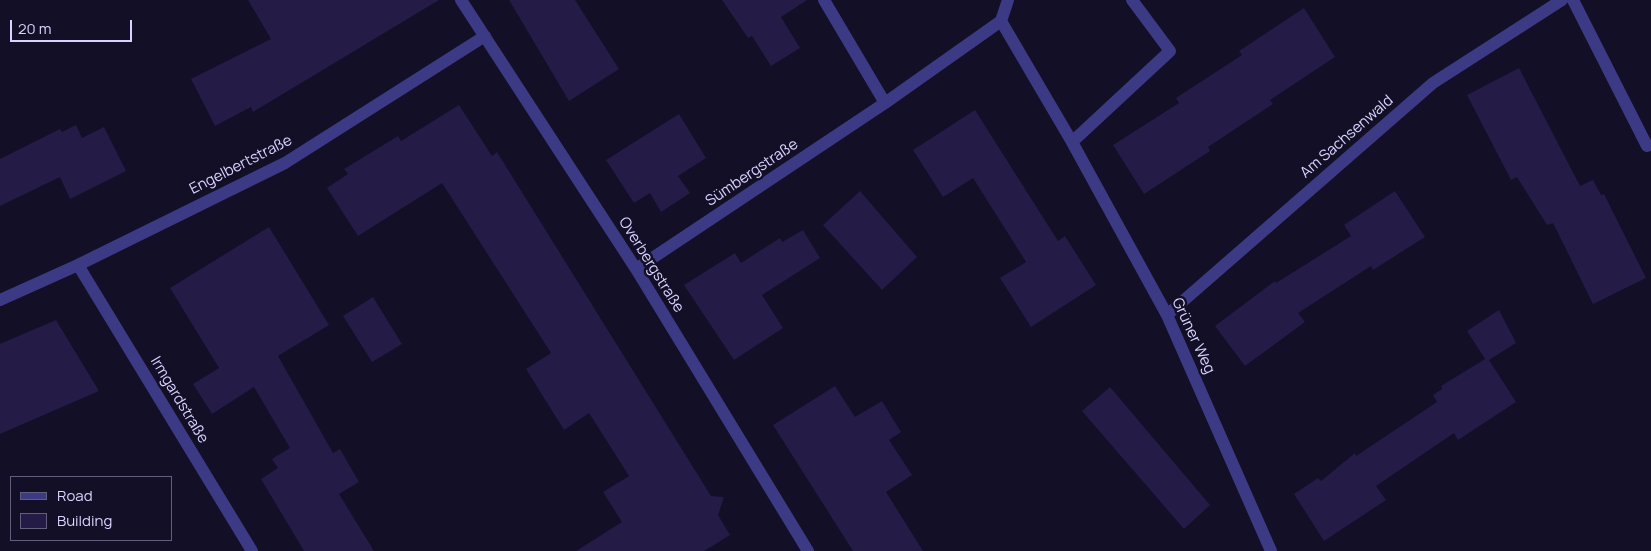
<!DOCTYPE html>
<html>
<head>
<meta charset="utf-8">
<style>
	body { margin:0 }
	#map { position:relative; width:1651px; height:551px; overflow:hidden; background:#130f26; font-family:Manrope,sans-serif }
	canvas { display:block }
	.legend { position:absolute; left:10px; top:476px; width:162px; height:65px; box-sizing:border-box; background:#130f26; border:1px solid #625e7d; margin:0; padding:6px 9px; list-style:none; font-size:15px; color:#d9d4ff }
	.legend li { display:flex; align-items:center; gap:10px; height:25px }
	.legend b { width:25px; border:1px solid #625e7d }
	.scale { position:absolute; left:10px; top:20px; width:122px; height:22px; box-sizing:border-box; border:2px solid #d9d4ff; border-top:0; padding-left:6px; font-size:15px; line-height:18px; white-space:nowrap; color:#d9d4ff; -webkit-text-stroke:4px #130f26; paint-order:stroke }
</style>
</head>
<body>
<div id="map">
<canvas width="1651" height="551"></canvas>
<ul class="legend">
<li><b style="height:6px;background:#3d3a85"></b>Road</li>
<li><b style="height:14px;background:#241b47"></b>Building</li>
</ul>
<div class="scale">20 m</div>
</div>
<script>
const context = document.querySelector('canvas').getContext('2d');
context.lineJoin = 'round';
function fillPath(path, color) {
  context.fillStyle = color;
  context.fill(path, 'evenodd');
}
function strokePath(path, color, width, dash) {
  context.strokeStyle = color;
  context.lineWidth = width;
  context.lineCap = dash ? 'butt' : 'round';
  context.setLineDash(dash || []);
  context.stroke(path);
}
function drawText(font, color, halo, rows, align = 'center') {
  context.font = font + ' Manrope,sans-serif';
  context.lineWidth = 5;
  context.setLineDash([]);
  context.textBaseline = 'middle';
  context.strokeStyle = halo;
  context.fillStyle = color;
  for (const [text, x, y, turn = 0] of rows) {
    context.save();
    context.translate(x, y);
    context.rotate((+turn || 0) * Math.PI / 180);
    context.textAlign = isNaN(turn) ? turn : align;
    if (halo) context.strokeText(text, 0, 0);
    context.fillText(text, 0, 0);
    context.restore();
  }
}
const building = new Path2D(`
	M248 0H439L253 112 251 107 215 126 191 79 271 39Z
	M509 0H575L619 69 569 101Z
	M722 0H807L781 17 800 48 771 66 752 36 748 38Z
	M1304 8 1335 57 1270 100 1273 104 1208 147 1210 151 1144 194 1113 145 1179 103 1176 98 1242 55 1239 51Z
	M1519 68 1580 186 1593 180 1601 195 1604 194 1646 278 1593 304 1553 223 1547 225 1517 177 1511 180 1467 95Z
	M459 105 492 156 497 152 711 496 724 497 718 515 730 535 704 551H576L622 522 603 492 629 476 589 413 564 430 526 369 551 353 442 183 358 236 327 188 348 174 344 169 398 136 401 141Z
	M975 110 1058 241 1065 236 1096 285 1031 327 1000 278 1026 262 973 178 943 197 913 150Z
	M679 114 706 158 678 176 690 193 661 212 650 193 634 203 606 160Z
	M76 125 82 138 104 127 126 171 70 199 60 177 0 206V159L60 129 62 132Z
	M860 191 917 257 882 290 823 225Z
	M1395 191 1425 237 1373 270 1371 266 1298 313 1305 322 1245 366 1215 326 1275 281 1276 283 1351 236 1344 225Z
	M269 227 329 325 278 356 333 453 340 449 359 482 339 494 374 551H304L261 479 278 468 272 459 290 448 254 387 212 414 193 384 219 368 170 288Z
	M803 230 820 258 762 295 783 328 734 360 684 285 735 253 741 263 780 238 782 242Z
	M373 297 402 344 372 362 343 316Z
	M1499 310 1516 343 1489 360 1516 402 1458 440 1454 433 1376 486 1386 500 1324 541 1294 494 1318 478 1321 481 1355 453 1356 456 1437 402 1433 395 1442 389 1441 386 1485 359 1467 331Z
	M56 320 99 391 0 434V344Z
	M835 386 855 417 882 401 901 432 889 440 912 475 886 492 923 551H853L773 425Z
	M1110 387 1210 505 1184 529 1082 411Z`);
const minor = new Path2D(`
	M461 0 636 269 808 551
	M824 0 885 103
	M1573 0 1647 146
	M1001 21 1072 142 1167 315 1271 551
	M1072 142 1170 51 1132 0
	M78 265 252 551
	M636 269 885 103 1001 21 1008 0
	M0 300 78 265 285 163 485 36
	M1167 315 1433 83 1562 0`);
const streetNames = [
	["Am Sachsenwald",1347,137,-41],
	["Engelbertstraße",241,165,-27],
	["Sümbergstraße",752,173,-34],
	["Overbergstraße",651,265,58],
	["Grüner Weg",1193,336,65],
	["Irmgardstraße",179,400,59]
];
fillPath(building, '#241b47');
strokePath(minor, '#3d3a85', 12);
drawText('15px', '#d9d4ff', '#130f26', streetNames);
</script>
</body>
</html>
